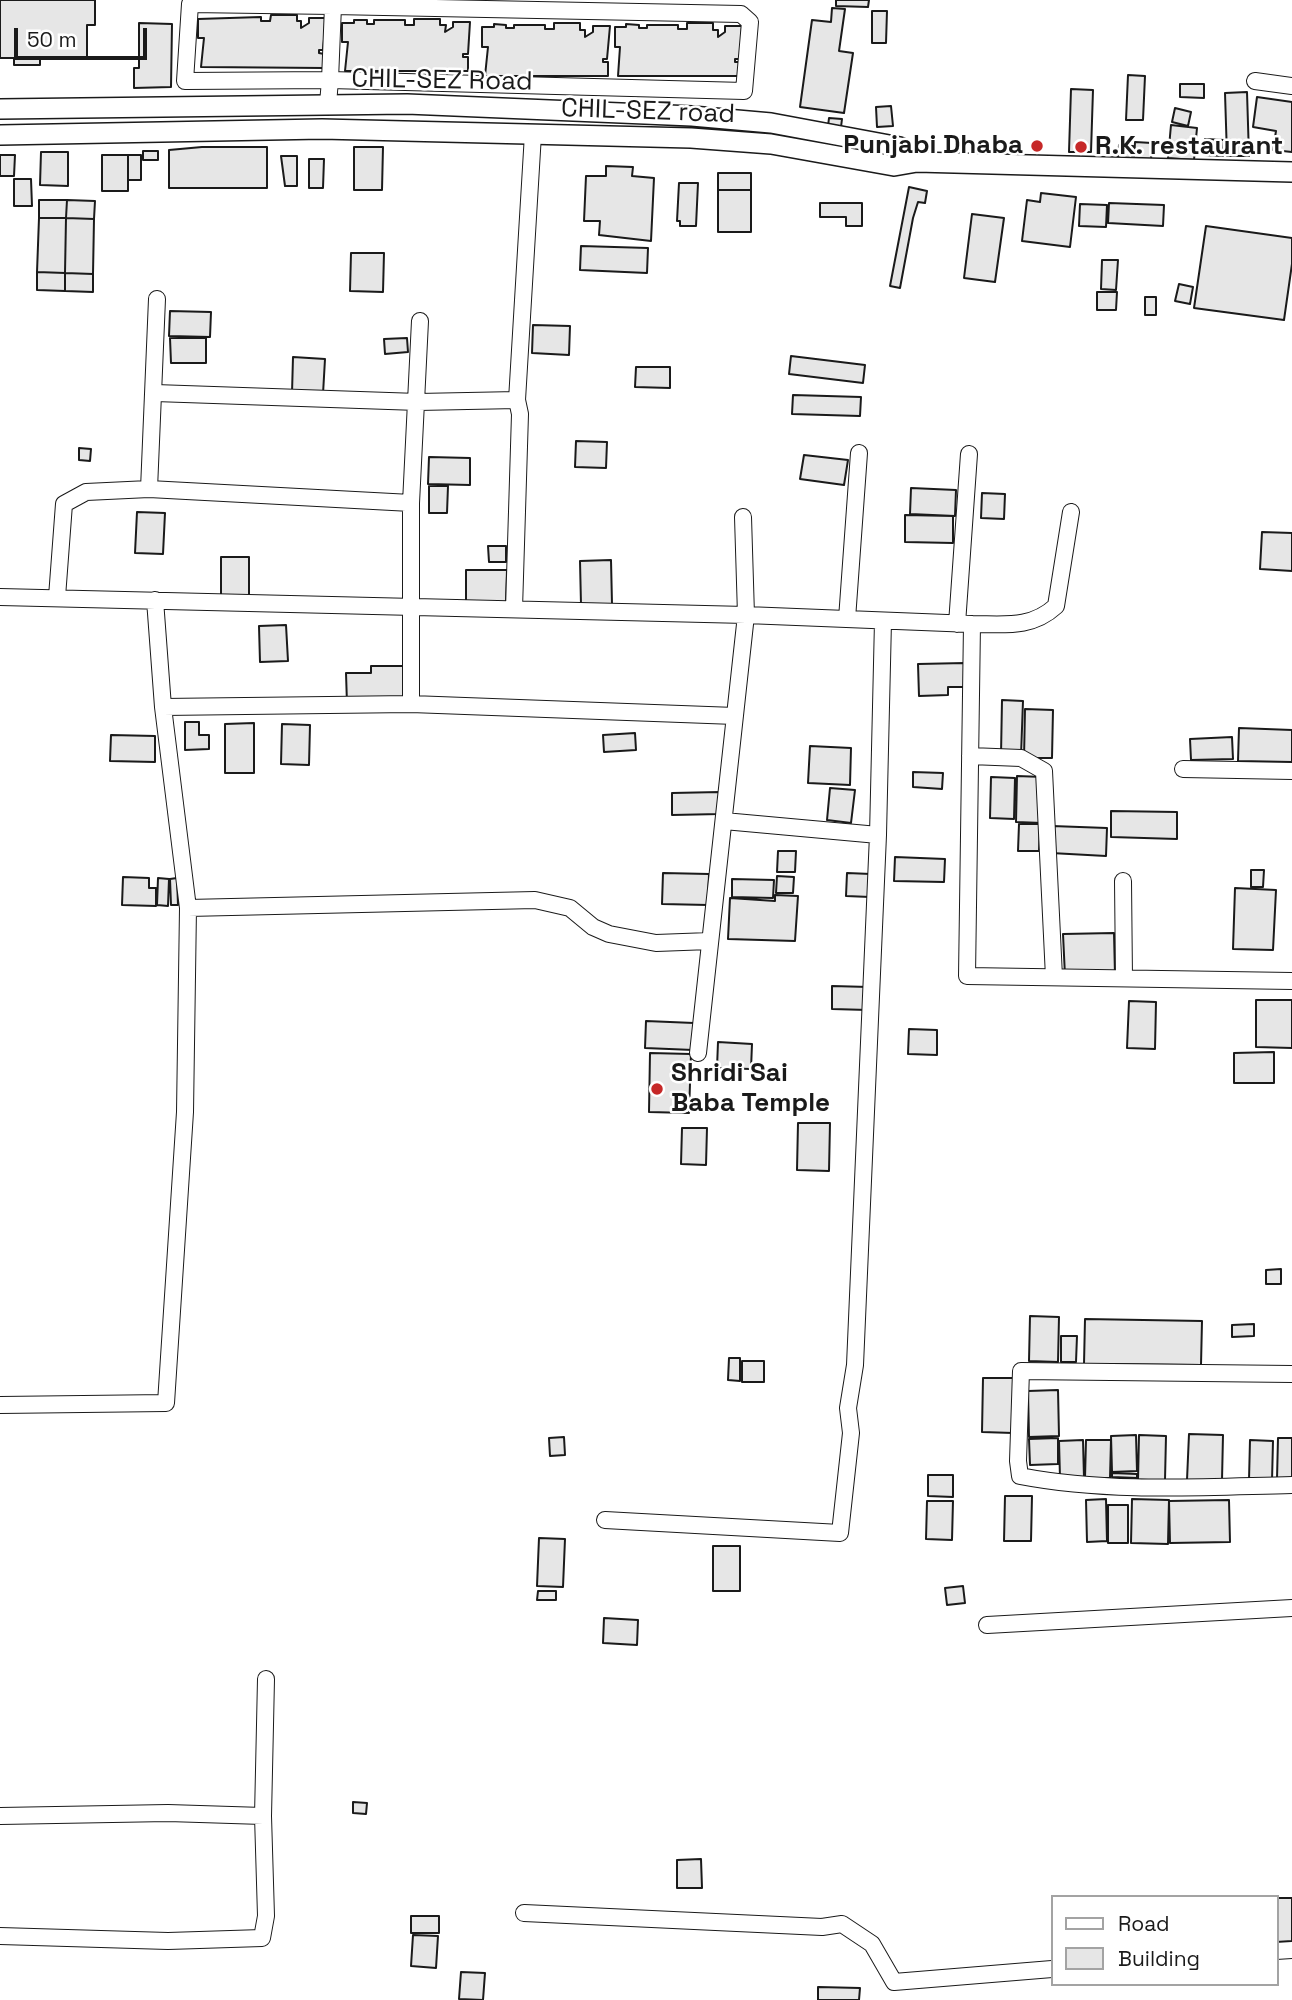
<!DOCTYPE html>
<html>
<head>
<meta charset="utf-8">
<style>
	body { margin:0 }
	#map { position:relative; width:1292px; height:2000px; overflow:hidden; background:#fff; font-family:"Space Grotesk",sans-serif }
	canvas { display:block }
	.legend { position:absolute; left:1051px; top:1895px; width:228px; height:91px; box-sizing:border-box; background:#fff; border:2px solid #a3a3a3; margin:0; padding:9px 12px; list-style:none; font-size:21px; color:#1a1a1a }
	.legend li { display:flex; align-items:center; gap:14px; height:35px }
	.legend b { width:35px; border:2px solid #a3a3a3 }
	.scale { position:absolute; left:14px; top:28px; width:133px; height:32px; box-sizing:border-box; border:4px solid #1a1a1a; border-top:0; padding-left:9px; font-size:21px; line-height:24px; white-space:nowrap; color:#1a1a1a; -webkit-text-stroke:5px #fff; paint-order:stroke }
</style>
</head>
<body>
<div id="map">
<canvas width="1292" height="2000"></canvas>
<ul class="legend">
<li><b style="height:9px;background:#fff"></b>Road</li>
<li><b style="height:19px;background:#e6e6e6"></b>Building</li>
</ul>
<div class="scale">50 m</div>
</div>
<script>
const context = document.querySelector('canvas').getContext('2d');
context.lineJoin = 'round';
function fillPath(path, color) {
  context.fillStyle = color;
  context.fill(path, 'evenodd');
}
function strokePath(path, color, width, dash) {
  context.strokeStyle = color;
  context.lineWidth = width;
  context.lineCap = dash ? 'butt' : 'round';
  context.setLineDash(dash || []);
  context.stroke(path);
}
function drawText(font, color, halo, rows, align = 'center') {
  context.font = font + ' "Space Grotesk",sans-serif';
  context.lineWidth = 5;
  context.setLineDash([]);
  context.textBaseline = 'middle';
  context.strokeStyle = halo;
  context.fillStyle = color;
  for (const [text, x, y, turn = 0] of rows) {
    context.save();
    context.translate(x, y);
    context.rotate((+turn || 0) * Math.PI / 180);
    context.textAlign = isNaN(turn) ? turn : align;
    if (halo) context.strokeText(text, 0, 0);
    context.fillText(text, 0, 0);
    context.restore();
  }
}
const building = new Path2D(`
	M0 0H95V25H87V58H40V65H14V58H0Z
	M836 0H869L868 7 836 6Z
	M832 8 845 9 839 51 853 53 844 113 800 107 812 20 831 22Z
	M872 11H887L886 43H872Z
	M271 15H297V21H301V28L309 23V18H326L323 50H319V53L324 54V68L201 67 204 38H198V19L261 17V21H270Z
	M414 19H440V25H446L445 32 453 27V22H470L468 54H463V57H468V71H345L348 42H342V23H354V20H367V24H374V20H405V25H414Z
	M139 23 172 24 171 87 134 88V68H139Z
	M554 23H580V30H585V37L593 32V26H610L607 59H603V62H608V76H485L488 47H482V27H494V24L506 25V28H514V25H545V29H554Z
	M687 23H713V30H718V37L725 32V26H742L740 59H735V62H741V76H618L620 47H615V27H626V24L639 25V28H647V25H678V29H687Z
	M1128 75 1145 76 1143 120H1126Z
	M1180 84H1204V98L1180 97Z
	M1071 89 1093 90 1091 152H1069Z
	M1247 92 1249 156H1227L1225 93Z
	M1257 97 1292 102V152L1273 150 1276 131 1253 127Z
	M891 106 893 126 877 127 876 107Z
	M1175 108 1191 112 1188 126 1172 122Z
	M829 118 842 119 841 127 828 126Z
	M1171 125 1197 128 1194 160 1168 158Z
	M1205 139 1224 140 1223 156 1204 155Z
	M1135 142 1152 143 1151 160H1134Z
	M1119 145 1133 146 1132 159 1118 158Z
	M202 147H267V188H169V150Z
	M354 147H383L382 190H354Z
	M143 151H158V160H143Z
	M41 152H68V186L40 185Z
	M0 155H15L14 176H0Z
	M102 155H128V191H102Z
	M128 155H141V180H128Z
	M281 156H297V186H285Z
	M309 159H324L323 188H309Z
	M606 166 633 167 632 176 654 178 651 241 599 235 600 221H584L586 176H606Z
	M718 173H751V190H718Z
	M14 179H31L32 206H14Z
	M679 183H698L696 226H680V221H677Z
	M909 187 927 191 925 203 918 202 913 218 900 288 890 286Z
	M718 190H751V232H718Z
	M1041 193 1076 197 1070 247 1022 241 1027 200 1040 202Z
	M39 200H67L66 218H39Z
	M67 200 95 201 94 219 66 218Z
	M820 203H862V226H846V217H820Z
	M1109 203 1164 205 1163 226 1108 223Z
	M1080 204 1107 205 1106 227 1079 226Z
	M972 214 1004 218 995 282 964 278Z
	M39 218H66L65 273 37 272Z
	M66 218 94 219 93 274 65 273Z
	M1206 226 1292 238V264L1284 320 1194 308Z
	M581 246 648 248 647 273 580 270Z
	M351 253H384L383 292 350 291Z
	M1102 260H1118L1116 290 1101 289Z
	M37 272 65 273V291L37 290Z
	M65 273 93 274V292L65 291Z
	M1179 284 1193 287 1190 304 1175 301Z
	M1097 292H1117L1116 310H1097Z
	M1145 297H1156V315H1145Z
	M170 311 211 312 210 337 169 336Z
	M533 325 570 326 569 355 532 353Z
	M170 338H206V363H171Z
	M407 338 408 352 385 354 384 339Z
	M791 356 865 365 863 383 789 374Z
	M293 357 325 359 323 394 292 393Z
	M636 367H670V388L635 387Z
	M793 395 861 397 860 416 792 414Z
	M576 441 607 442 606 468 575 467Z
	M79 448 91 449 90 461 79 460Z
	M804 455 848 460 844 485 800 479Z
	M429 457 470 458V485L428 484Z
	M429 486H448L447 513H429Z
	M911 488 956 490 955 516 910 514Z
	M982 493 1005 494 1004 519 981 518Z
	M137 512 165 513 163 554 135 553Z
	M905 515 953 516V543L905 542Z
	M1262 532 1292 533V571L1260 569Z
	M488 546H506V562H489Z
	M221 557H249V596H221Z
	M611 560 612 604 581 605 580 561Z
	M466 570H507L506 603 466 602Z
	M286 625 288 661 260 662 259 626Z
	M965 663 966 687H948V695L919 696 918 664Z
	M371 666H403V703L347 704 346 673H371Z
	M1002 700 1023 701 1021 756 1001 755Z
	M1025 709 1053 710 1052 758H1024Z
	M185 722H199V735H209V749L185 750Z
	M254 723V773H225V724Z
	M282 724 310 725 309 765 281 764Z
	M1239 728 1292 730V762L1238 761Z
	M635 733 636 750 604 752 603 735Z
	M111 735 155 736V762L110 761Z
	M1232 737 1233 759 1191 760 1190 739Z
	M810 746 851 748 850 785 808 783Z
	M913 772 943 773 942 789 913 787Z
	M1017 776 1043 777 1042 823 1016 822Z
	M991 777 1015 778 1014 819 990 818Z
	M830 788 855 790 851 823 827 820Z
	M720 792V814L672 815V793Z
	M1111 811 1177 812V839L1111 837Z
	M1019 824H1040L1039 851H1018Z
	M1052 826 1107 828 1106 856 1051 853Z
	M778 851H796L795 872H777Z
	M895 857 945 859 944 882 894 881Z
	M1251 870H1264L1263 887H1251Z
	M663 873 709 874 708 905 662 904Z
	M847 873 871 874 870 897 846 896Z
	M777 876 794 877 793 893H776Z
	M123 877 149 878V888H156V906L122 905Z
	M158 878 169 879 168 906 157 905Z
	M177 878 178 905H171L170 879Z
	M732 879 774 880 773 898 732 897Z
	M1235 888 1276 890 1273 950 1233 949Z
	M775 895 798 896 795 941 728 939 730 898 775 901Z
	M1114 933 1115 975 1065 976 1063 934Z
	M832 986 869 987 868 1010 832 1009Z
	M1256 1000H1292V1048L1256 1047Z
	M1129 1001 1156 1002 1155 1049 1127 1048Z
	M646 1021 694 1023 693 1050 645 1048Z
	M909 1029 937 1030V1055L908 1054Z
	M718 1042 752 1044 751 1069 717 1068Z
	M1274 1052V1083H1234V1053Z
	M650 1053 691 1054 689 1113 649 1112Z
	M798 1123H830L829 1171 797 1170Z
	M682 1128H707L706 1165 681 1164Z
	M1281 1269V1284H1266V1270Z
	M1030 1316 1059 1317 1058 1362 1029 1361Z
	M1085 1319 1202 1321 1201 1365 1084 1364Z
	M1254 1324V1336L1232 1337V1325Z
	M1061 1336H1077L1076 1362H1061Z
	M729 1358H740V1381L728 1380Z
	M742 1361H764V1382H742Z
	M983 1378H1014L1013 1433 982 1432Z
	M1058 1390 1059 1436 1029 1437 1028 1391Z
	M1189 1434 1223 1435 1222 1480H1187Z
	M1136 1435 1137 1471 1112 1472 1111 1436Z
	M1139 1435 1166 1436 1165 1480H1138Z
	M564 1437 565 1455 550 1456 549 1438Z
	M1058 1438V1464L1030 1465 1029 1439Z
	M1278 1438H1292V1480L1277 1479Z
	M1083 1440 1084 1478H1060L1059 1441Z
	M1086 1440H1111L1110 1478H1085Z
	M1250 1440 1273 1441 1272 1481 1249 1480Z
	M1112 1473 1137 1474V1478L1112 1477Z
	M928 1475H953V1497L928 1496Z
	M1005 1496H1032L1031 1541H1004Z
	M1106 1499 1107 1541 1087 1542 1086 1500Z
	M1132 1499 1169 1500 1168 1544 1131 1543Z
	M1229 1500 1230 1542 1170 1543 1169 1501Z
	M927 1501H953L952 1540 926 1539Z
	M1108 1505H1128V1543H1108Z
	M539 1538 565 1539 563 1587 537 1586Z
	M713 1546H740V1591H713Z
	M963 1586 965 1603 947 1605 945 1588Z
	M538 1591H556V1600H537Z
	M604 1618 638 1620 637 1645 603 1643Z
	M353 1802 367 1803 366 1814 353 1813Z
	M701 1859 702 1888H677V1860Z
	M1276 1898H1292V1941L1276 1942Z
	M411 1916H439V1933H411Z
	M413 1935 438 1936 436 1968 411 1966Z
	M461 1972 485 1973 483 2000 459 1999Z
	M818 1987 860 1988 859 2000H818Z`);
const minor = new Path2D(`
	M1255 81 1292 86
	M328 104 330 80 744 91 750 22 741 14 333 6 330 80 185 81 190 4 333 6
	M155 393 418 402 517 400
	M149 489 411 503
	M0 597 746 615 743 517
	M57 597 64 504 86 492 149 489 157 299
	M155 600 163 707
	M514 609 520 414 517 400 533 134
	M847 619 859 453
	M957 624 969 454
	M972 624C1004 624 1031 629 1056 606L1071 512
	M411 704V503L420 321
	M970 756 1021 758 1044 771 1054 977
	M1183 769 1292 771
	M724 821 878 835
	M1123 881 1124 978
	M188 908 535 900 570 908 593 927 609 934 656 943 710 941
	M698 1053 746 615 972 624 967 976 1292 981
	M1292 1374 1021 1371 1018 1461 1020 1476C1108 1493 1202 1487 1292 1485
	M0 1405 166 1403 185 1112 188 908 163 707 411 704 735 716
	M605 1520 840 1533 851 1433 848 1408 855 1365 878 835 883 621
	M987 1625 1292 1608
	M0 1816 168 1813 263 1816
	M524 1913 822 1927 842 1924 872 1944 894 1982 1052 1969
	M0 1936 168 1941 262 1938 266 1916 263 1816 266 1679
	M1276 1951 1292 1950`);
const tertiary = new Path2D(`
	M0 109 407 104 692 116 771 123 900 147 917 162
	M0 135 322 129 691 138 771 144 894 166 917 162 1292 172`);
const markers = [
	[1037,146,7,"#c62828"],
	[1081,147,7,"#c62828"],
	[657,1089,7,"#c62828"]
];
const streetNames = [
	["CHIL-SEZ Road",442,81,1],
	["CHIL-SEZ road",648,112,2]
];
const poiNames = [
	["Punjabi Dhaba",1023,146,"right"],
	["R.K. restaurant",1095,147],
	["Shridi Sai",671,1074],
	["Baba Temple",671,1104]
];
fillPath(building, '#e6e6e6');
strokePath(building, '#1a1a1a', 2);
strokePath(minor, '#1a1a1a', 18);
strokePath(tertiary, '#1a1a1a', 22);
strokePath(minor, '#fff', 16);
strokePath(tertiary, '#fff', 19);
for (const [x, y, r, color] of markers) {
  const dot = new Path2D();
  dot.arc(x, y, r, 0, 2 * Math.PI);
  context.fillStyle = color;
  context.fill(dot);
  strokePath(dot, '#fff', 2.5);
}
drawText('26px', '#1a1a1a', '#fff', streetNames);
drawText('bold 26px', '#1a1a1a', '#fff', poiNames, 'left');
</script>
</body>
</html>
